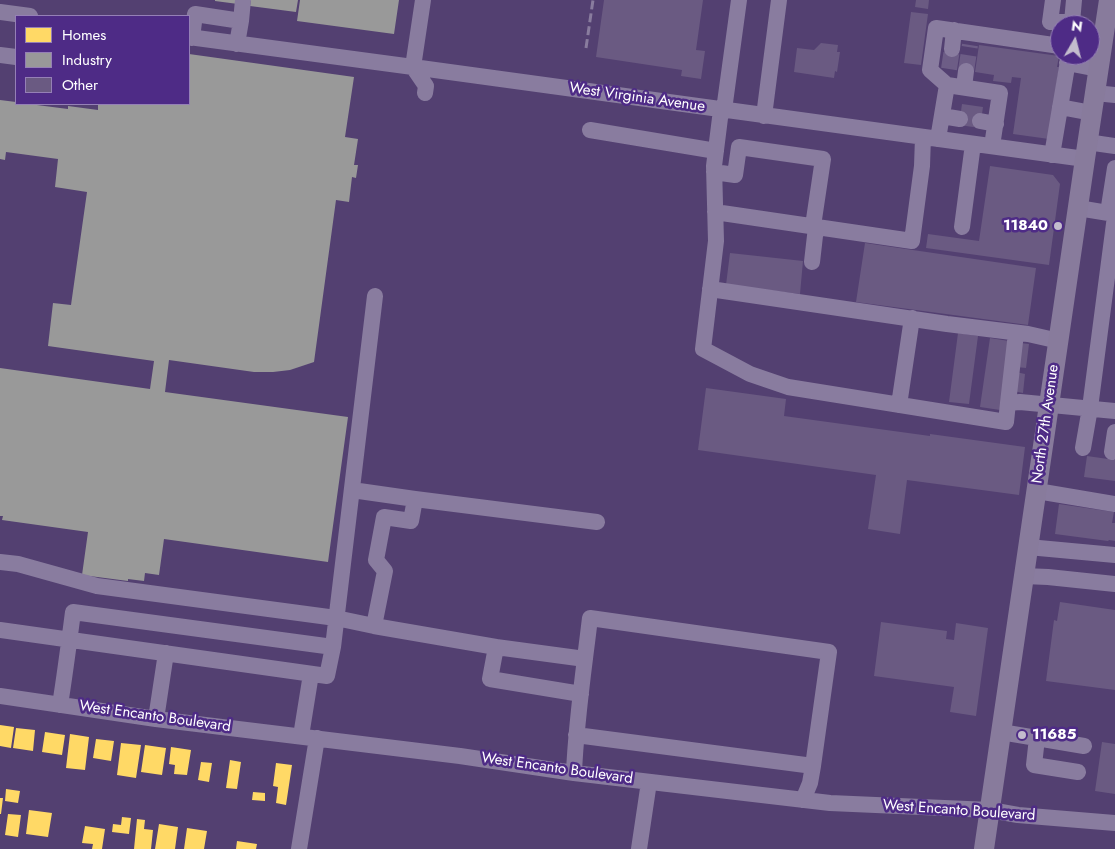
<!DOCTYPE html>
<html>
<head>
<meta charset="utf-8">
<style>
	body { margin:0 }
	#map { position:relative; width:1115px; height:849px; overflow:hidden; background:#534071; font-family:Jost,sans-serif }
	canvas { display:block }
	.legend { position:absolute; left:15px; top:15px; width:175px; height:90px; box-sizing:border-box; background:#4e2b86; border:1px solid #9580b6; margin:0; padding:6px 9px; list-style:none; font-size:15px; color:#fff }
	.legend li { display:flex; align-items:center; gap:10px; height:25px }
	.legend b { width:25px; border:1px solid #9580b6 }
	.north { position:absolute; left:1050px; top:15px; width:50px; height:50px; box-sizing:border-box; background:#4e2b86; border:1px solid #9580b6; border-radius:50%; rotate:8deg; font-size:14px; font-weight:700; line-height:20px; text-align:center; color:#fff }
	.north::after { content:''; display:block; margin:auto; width:18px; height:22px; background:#c3bccd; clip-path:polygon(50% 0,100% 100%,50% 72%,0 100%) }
</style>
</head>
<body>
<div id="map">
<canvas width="1115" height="849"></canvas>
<ul class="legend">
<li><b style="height:14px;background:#ffd966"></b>Homes</li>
<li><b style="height:14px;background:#999"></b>Industry</li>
<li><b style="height:14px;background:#6a5a82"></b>Other</li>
</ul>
<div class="north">N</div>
</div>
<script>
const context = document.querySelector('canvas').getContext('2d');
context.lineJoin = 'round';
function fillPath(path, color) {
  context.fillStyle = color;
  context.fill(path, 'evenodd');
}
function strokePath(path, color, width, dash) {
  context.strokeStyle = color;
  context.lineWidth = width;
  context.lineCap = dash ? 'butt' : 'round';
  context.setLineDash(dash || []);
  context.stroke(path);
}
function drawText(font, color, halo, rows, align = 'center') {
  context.font = font + ' Jost,sans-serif';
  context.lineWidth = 5;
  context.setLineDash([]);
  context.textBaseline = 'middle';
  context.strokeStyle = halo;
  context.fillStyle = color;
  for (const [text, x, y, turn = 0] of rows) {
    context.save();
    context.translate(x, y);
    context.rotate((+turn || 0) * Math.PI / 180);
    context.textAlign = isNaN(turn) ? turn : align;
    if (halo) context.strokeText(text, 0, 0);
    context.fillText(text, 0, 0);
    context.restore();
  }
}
const homes = new Path2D(`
	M0 725 14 727 11 748 0 746Z
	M16 728 35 730 33 751 13 748Z
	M45 732 65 735 62 755 42 752Z
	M70 734 89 737 85 770 66 768Z
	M96 739 114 741 111 761 93 758Z
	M121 743 141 745 136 778 117 775Z
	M145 745 166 748 162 775 141 772Z
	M171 747 191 750 187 775 174 774 175 765 169 764Z
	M230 760 241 762 237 789 226 788Z
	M201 762 212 763 209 782 198 780Z
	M276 763 292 765 286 805 276 803 278 787 273 786Z
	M6 789 20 791 18 803 5 801Z
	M253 792 265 793V801L252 800Z
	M0 798H3L1 814H0Z
	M29 810 52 813 48 837 26 834Z
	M8 814 21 815 18 837 5 835Z
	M122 817 131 818 129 834 112 832 113 824 121 825Z
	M137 819 145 820 144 829 153 830 151 849H134Z
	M159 824 178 827 175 849H155Z
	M85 826 105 829 102 849H92L93 844 82 843Z
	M187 828 207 831 204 849H184Z
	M237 841 257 844 256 849H236Z`);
const industry = new Path2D(`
	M215 0H239L238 4 215 1Z
	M251 0H298L296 12 250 6Z
	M300 0H399L394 34 297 21Z
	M189 54 354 77 345 137 358 139 354 165H358L356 178 352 177 349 202 336 200 314 362 290 370 273 372H254L169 360 165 392 348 417 328 562 164 539 159 575 145 573 144 581 128 579V581L82 575 88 532 2 520 3 516H0V368L150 389 154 361 48 346 53 303 71 305 87 192 55 187 58 159 6 152 5 160 0 159V100L16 102V104H29L68 109V106L98 110V104H189Z`);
const building = new Path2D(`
	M604 0H703L696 50 705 51 701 79 681 76 682 70 596 57Z
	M916 0H929L928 9 915 7Z
	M911 12 928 14 921 65 904 63Z
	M821 43 838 45 837 52H840L837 72 835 71 834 78 794 72 797 48 814 50Z
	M979 45 1059 56 1057 67H1059L1049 139 1013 134 1021 78 1012 77 1011 83 993 81 994 75 975 72Z
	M962 104 983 107 980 128 959 125Z
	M990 166 1053 175 1060 184 1049 265 926 248 928 234 979 241Z
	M865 243 1036 268 1028 325 856 302Z
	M730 253 803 261 800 294 726 285Z
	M958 333 978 336 969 404 949 402Z
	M990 338 1009 341 1000 410 980 407Z
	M1020 343 1029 344 1026 368 1017 367Z
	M1016 372 1025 374 1023 393 1013 391Z
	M706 388 786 399 784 416 930 436V434L1025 447 1019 495 907 480 900 534 868 529 876 475 698 450Z
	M1087 456 1115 460V481L1084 477Z
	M1059 504 1114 512 1112 523H1115V541L1109 540 1108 541 1055 534Z
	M1060 602 1115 610V690L1046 681 1054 620 1057 621Z
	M881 622 947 631 946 639 954 640 956 623 988 628 976 716 950 712 954 687 874 676Z
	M1102 742 1115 744V794L1095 791Z`);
const minorTunnel = new Path2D(`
	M949 69 952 49
	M966 71 970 45`);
const minor = new Path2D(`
	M423 0 413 67 426 86 425 93
	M1053 0 1050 22H1072L1074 0
	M0 12 30 16
	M241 21 243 0
	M189 37 413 67 1085 159
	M192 38 195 14 241 21 237 44
	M952 49 954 30
	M0 55 16 57
	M1067 63 1098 69
	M947 85 930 70 936 28 1060 46
	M964 87 966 71
	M1095 93 1115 95
	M1060 107 1092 113
	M721 110 714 166 716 241 703 349 750 374 788 387 1006 422 1008 403 1020 402 1115 411
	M724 110 739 0
	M764 116 779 0
	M942 116 960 119
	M980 121 996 124
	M590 130 716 151
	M938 139 947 85 1000 93 992 146
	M1087 142 1115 146
	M1052 155 1069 55
	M714 172 735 175 739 147 823 159 813 226
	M1078 208 1115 214
	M715 212 912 241 922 166 923 137
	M1108 213 1115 168
	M962 227 973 144
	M812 262 816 227
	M710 289 947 324 1028 334 1059 341
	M1008 403 1016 333
	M899 405 912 318
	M1083 448 1090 408 1115 216
	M1112 452 1115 432
	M352 490 415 499 597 522
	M1037 491 1115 504
	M1028 547 1115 555
	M0 562 18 564 97 586 336 618 374 626 496 647 490 679 581 694
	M1024 576 1048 577 1115 584
	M374 626 385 571 376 560 384 517 411 521 415 499
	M0 630 327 676 333 647 73 612C69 643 65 674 60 705
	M333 647 375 296
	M496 647 585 659
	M0 696 156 719 460 756 574 773 830 803 990 810 1018 815 1115 823
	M156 719 166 653
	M1001 732 1084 746
	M301 736 311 674
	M1037 738 1034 765 1078 772
	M574 773C576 721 584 669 590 618L829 652 813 766 576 735
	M803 800 810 783 813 766
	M299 849 317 738
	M639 849 649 782`);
const major = new Path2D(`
	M984 849 1085 159 1109 0`);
const rail = new Path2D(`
	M586 48 593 0`);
const markers = [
	[1058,226,5,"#c3bccd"],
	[1022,735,5,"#c3bccd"]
];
const streetNames = [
	["West Virginia Avenue",637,98,8],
	["North 27th Avenue",1046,424,-82],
	["West Encanto Boulevard",155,717,8],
	["West Encanto Boulevard",557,769,8],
	["West Encanto Boulevard",959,811,4]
];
const poiNames = [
	["11840",1048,226],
	["11685",1032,735,"left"]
];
fillPath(homes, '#ffd966');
fillPath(industry, '#999');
fillPath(building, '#6a5a82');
strokePath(minorTunnel, '#6d5d86', 16, [16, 8]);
strokePath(minor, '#897c9f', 16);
strokePath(major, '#887b9c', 20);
strokePath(rail, '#897c9e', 3, [9, 4]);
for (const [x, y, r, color] of markers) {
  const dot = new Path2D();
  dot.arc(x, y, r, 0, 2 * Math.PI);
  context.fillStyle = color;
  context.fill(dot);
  strokePath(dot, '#4e2b86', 2);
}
drawText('15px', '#fff', '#4e2b86', streetNames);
drawText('bold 15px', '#fff', '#4e2b86', poiNames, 'right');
</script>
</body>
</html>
